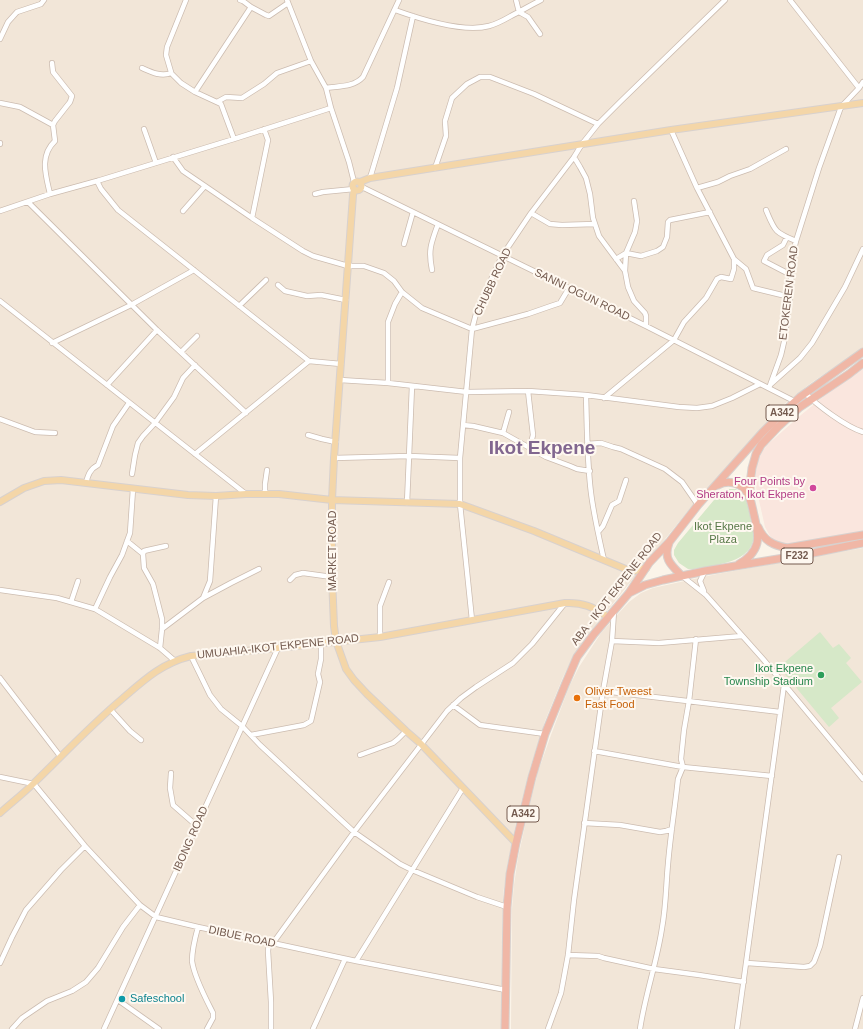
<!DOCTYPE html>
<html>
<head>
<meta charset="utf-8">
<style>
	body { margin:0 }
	canvas { display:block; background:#fbf4e9 }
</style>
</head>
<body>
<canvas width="863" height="1029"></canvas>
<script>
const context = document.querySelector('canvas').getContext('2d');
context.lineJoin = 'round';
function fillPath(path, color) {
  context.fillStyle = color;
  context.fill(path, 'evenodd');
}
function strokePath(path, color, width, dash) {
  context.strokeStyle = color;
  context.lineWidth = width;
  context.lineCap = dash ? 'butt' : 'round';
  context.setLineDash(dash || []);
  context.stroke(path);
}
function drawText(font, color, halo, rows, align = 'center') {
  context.font = font + ' Helvetica,sans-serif';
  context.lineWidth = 4;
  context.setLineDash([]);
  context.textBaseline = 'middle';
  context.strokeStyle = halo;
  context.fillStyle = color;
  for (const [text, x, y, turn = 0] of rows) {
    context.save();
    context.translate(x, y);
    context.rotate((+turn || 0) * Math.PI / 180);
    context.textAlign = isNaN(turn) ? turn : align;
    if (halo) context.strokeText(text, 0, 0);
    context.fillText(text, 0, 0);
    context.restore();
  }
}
const residential = new Path2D(`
	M0 0H863V348L811 383 782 406 691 507 590 632 574 655 563 677 545 721 529 771 516 823 507 866 503 895 502 927 501 1029H0Z
	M863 548V1029H511L512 909 514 885 518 858 528 812 538 772 551 735 569 687 579 667 601 633 618 614 629 602 641 593 653 588 717 574Z`);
const commercial = new Path2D(`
	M863 368V531L790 545 783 544 777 542 770 536 765 527 756 487V471L757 463 762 452 767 445 801 415 823 397Z`);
const green = new Path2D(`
	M727 489H736C739 492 743 495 745 498 748 505 750 514 751 522 752 526 754 531 754 535 753 563 715 565 694 569H688L679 563 674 555V550L678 543 719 494Z
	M820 632 833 648 839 644 851 658 846 663 862 682 831 708 839 718 829 727 779 667Z`);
const minor = new Path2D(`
	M186 0 167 47 166 55 171 72V73L181 83 195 92
	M240 0 243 1 251 7 266 15 269 16 288 3
	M287 0 311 61 326 88 331 108 349 162 354 182
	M516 0 519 12 528 17 540 34
	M790 0 859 88
	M395 10C420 19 463 33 489 26 497 24 504 20 511 16 521 11 531 5 541 0
	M0 39 8 22 17 12 41 4 44 0
	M142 68C151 72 161 77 171 73
	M326 88C339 86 354 87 363 77L399 0
	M217 102 226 97 242 98 264 84 277 73 311 61
	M0 103 20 107 53 125
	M144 129 156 163
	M671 130 697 188 734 259 746 269 753 288 790 297
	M234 139 221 104 195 92 251 7
	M0 143V144
	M173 157 183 171 252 218 303 251 313 256 348 266H364L384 273 394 281 402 292 422 308 472 329 528 314 551 306 560 303 569 288
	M574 157 580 167 586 178 590 194 593 218 599 236 625 271
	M435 168 446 136 445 121 452 98 467 84 480 77H490L534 94 598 124
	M370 178 397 88 413 16
	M97 181 101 189 118 210 309 361 341 364
	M362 187 646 326 796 402
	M697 188 718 182 730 176 750 169 786 149
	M50 194C46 176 39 156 55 141L53 125 55 121 66 107 70 102 72 96 53 72 52 63
	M315 194 323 192 354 189
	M634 201 637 221 635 232 626 253 625 271 628 287 634 301 645 313 646 316V326
	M28 202 157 330 246 413
	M766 210C775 231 774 232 796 241
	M0 211 50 194 97 181 234 139 331 108
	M183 211 205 186
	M531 213 550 224 562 225 595 224
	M252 218 268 140 264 129
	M787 237 783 245 767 255 764 261 791 275
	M404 244 413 212
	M616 259 626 253 641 256 657 251 663 247 667 237 668 222 670 220 710 212
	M432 270C428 250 431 243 438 224
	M278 285 285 291 307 296 321 295 346 300
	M0 301 246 494
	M239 306 266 280
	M52 343 131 305 194 270
	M181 352 197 336
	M340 380 388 383 467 392 528 391 586 395 679 407 697 408 712 406 732 398 760 384
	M388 383V322L395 304 402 292
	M771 384 800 358 812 343 845 287 863 249
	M107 385 157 330
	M769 388 781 355 784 342 790 297 793 254 796 241 819 168 841 107 859 88 863 82
	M528 391 533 435 530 447
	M805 393C817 405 846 427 863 432
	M586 395C587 428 587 461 591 493 594 516 599 538 604 560
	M604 398 674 340 684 322 706 298 717 279 721 277 731 279 734 269V259
	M0 419 35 432 55 433
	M463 425 473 426 503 433 546 457 570 466 577 469 590 471
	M503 433 509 412
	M308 435 322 439 336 442
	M587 444 601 443 613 447 621 449 665 469 682 482 698 505
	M195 454 309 361
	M334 458 409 456 460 458
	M132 474 135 455 138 443 143 436 155 423 174 397 183 378 195 365
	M86 483C88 475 90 469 98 465L113 426 129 403
	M265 494V484L267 470
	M407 503 412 386
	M598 532 603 526 612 505 619 501 626 480
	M127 541 143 554
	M682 576 706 595 763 659 863 779
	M290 580 295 575 303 573 332 577
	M0 590 57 598 95 609 160 648 175 661
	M704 591 700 581 705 571
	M203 598 210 581 216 496
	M71 602 78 581
	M95 609 110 577 122 555 130 533 133 489
	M472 620 460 504V458L472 329 477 310 502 256 531 213 574 157 582 144 598 124 620 102 725 0
	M162 629 203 598 231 583 259 569
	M380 637V606L389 582
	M612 641 659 643 742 636
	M160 648 162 629V619L153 584 144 568 143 554 144 551 148 550 166 546
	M191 656 210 695 221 709 242 726 260 745 354 832 400 864 412 870 477 897 507 907
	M0 678 60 756
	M603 691 780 712
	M453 705 480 725 545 734
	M110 709 130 731 141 740
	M251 735 304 725 311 721 320 682 318 674 321 659V643
	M594 751 683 767 772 776
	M360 755 393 743 398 739 406 731
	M171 773 170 788 173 805 197 826
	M0 777 34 784 85 846 140 905 156 917 198 927 356 961 506 990
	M584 823 620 825 660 832 666 831 672 829
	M198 927C195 938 192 950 192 961 194 977 206 999 213 1013V1018L207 1029
	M269 942 268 951 271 1002V1029
	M273 943 354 832 447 711 461 698 476 687 513 663 532 644 565 603
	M568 955 598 956 604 958 654 969 699 975 744 982
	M356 961 463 788
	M0 963 12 937 26 910 61 870 85 846
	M747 963 804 967 810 966 814 962 820 946 839 857
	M118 1000 159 1029
	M12 1029 22 1018 47 1001 72 991 86 982 98 968 123 927 140 905
	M104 1029 278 648
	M313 1029 345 959
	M548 1029 561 993 568 955 574 900 603 691 612 641 614 611
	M640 1029C645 995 657 962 662 928 666 907 666 885 668 864 670 839 674 814 677 788L678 779 683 767 681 759 684 730 689 701 696 639
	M737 1029 784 685
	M855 1029 863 998`);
const major = new Path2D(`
	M352.5 186a4.5 4.5 0 1 1 9 0a4.5 4.5 0 1 1-9 0Z
	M360 182 370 178 671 130 863 103
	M354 189 353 195 334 458 332 500V577L334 626 336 641 346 669 354 680 367 694 406 731 421 744 516 843
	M0 502 24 488 44 481 61 480 188 495 216 496 246 494H279L332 500 460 504 534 531 628 570 634 571 646 568
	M0 813C11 803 23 794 34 783 63 755 91 725 122 699 144 680 162 663 191 656L278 648 380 637 565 603C583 602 593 607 608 617`);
const highway = new Path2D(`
	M718 485C727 480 740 482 746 491 751 497 752 507 754 515 756 524 759 534 757 543 755 552 747 560 739 564
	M750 499V484L752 468 756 454 761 445 778 427 800 407 849 374 863 363
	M758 527C764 541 773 545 787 548L863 535
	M669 543C663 559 671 565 682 576
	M629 593 645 585 663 580 705 571 808 554 863 543
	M505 1029 507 907 510 874 516 843 532 777 545 734 565 685 577 657 594 634 629 593 649 563 670 541 698 505 762 433 780 415 800 397 863 352`);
const markers = [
	[813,488,4,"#d1479c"],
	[821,675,4,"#2e9e5b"],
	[577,698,4,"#e8710a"],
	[122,999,4,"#0f9aa8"]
];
const shields = [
	[782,413,32],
	[797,556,32],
	[523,814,32]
];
const shieldNames = [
	["A342",782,413],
	["F232",797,556],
	["A342",523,814]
];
const streetNames = [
	["CHUBB ROAD",493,282,-65],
	["ETOKEREN ROAD",789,293,-83],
	["SANNI OGUN ROAD",582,295,26],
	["MARKET ROAD",333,551,-90],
	["ABA - IKOT EKPENE ROAD",617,589,-52],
	["UMUAHIA-IKOT EKPENE ROAD",278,647,-6],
	["IBONG ROAD",191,839,-66],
	["DIBUE ROAD",242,937,12]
];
const hotelNames = [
	["Four Points by",805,482],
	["Sheraton, Ikot Ekpene",805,495]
];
const parkNames = [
	["Ikot Ekpene",723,527],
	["Plaza",723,540]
];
const leisureNames = [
	["Ikot Ekpene",813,669],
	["Township Stadium",813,682]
];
const foodNames = [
	["Oliver Tweest",585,692],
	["Fast Food",585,705]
];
const cultureNames = [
	["Safeschool",130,999]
];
const townNames = [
	["Ikot Ekpene",542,449]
];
fillPath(residential, '#f2e6d8');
fillPath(commercial, '#fae6de');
fillPath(green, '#d6e8c8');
strokePath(minor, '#ccbcb0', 6);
strokePath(major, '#d8d1ce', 8);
strokePath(highway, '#d8d1ce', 9);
strokePath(minor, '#fff', 4.5);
strokePath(major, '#f4d6a8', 6);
strokePath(highway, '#f0b7a6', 7);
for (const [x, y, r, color] of markers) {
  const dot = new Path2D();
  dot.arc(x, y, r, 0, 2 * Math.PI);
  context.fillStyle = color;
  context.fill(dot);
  strokePath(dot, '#fef8f0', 1.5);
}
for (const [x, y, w] of shields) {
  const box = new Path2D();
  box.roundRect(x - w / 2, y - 8, w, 16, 3);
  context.fillStyle = '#fef8f0';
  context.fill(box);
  strokePath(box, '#745b4f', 1);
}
drawText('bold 10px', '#745b4f', null, shieldNames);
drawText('11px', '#745b4f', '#fef8f0', streetNames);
drawText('11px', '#b23c85', '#fef8f0', hotelNames, 'right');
drawText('11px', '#577847', '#fef8f0', parkNames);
drawText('11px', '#27864d', '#fef8f0', leisureNames, 'right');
drawText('11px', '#c56008', '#fef8f0', foodNames, 'left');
drawText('11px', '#0d838f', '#fef8f0', cultureNames, 'left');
drawText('bold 19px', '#81668f', '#fef8f0', townNames);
</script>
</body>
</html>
